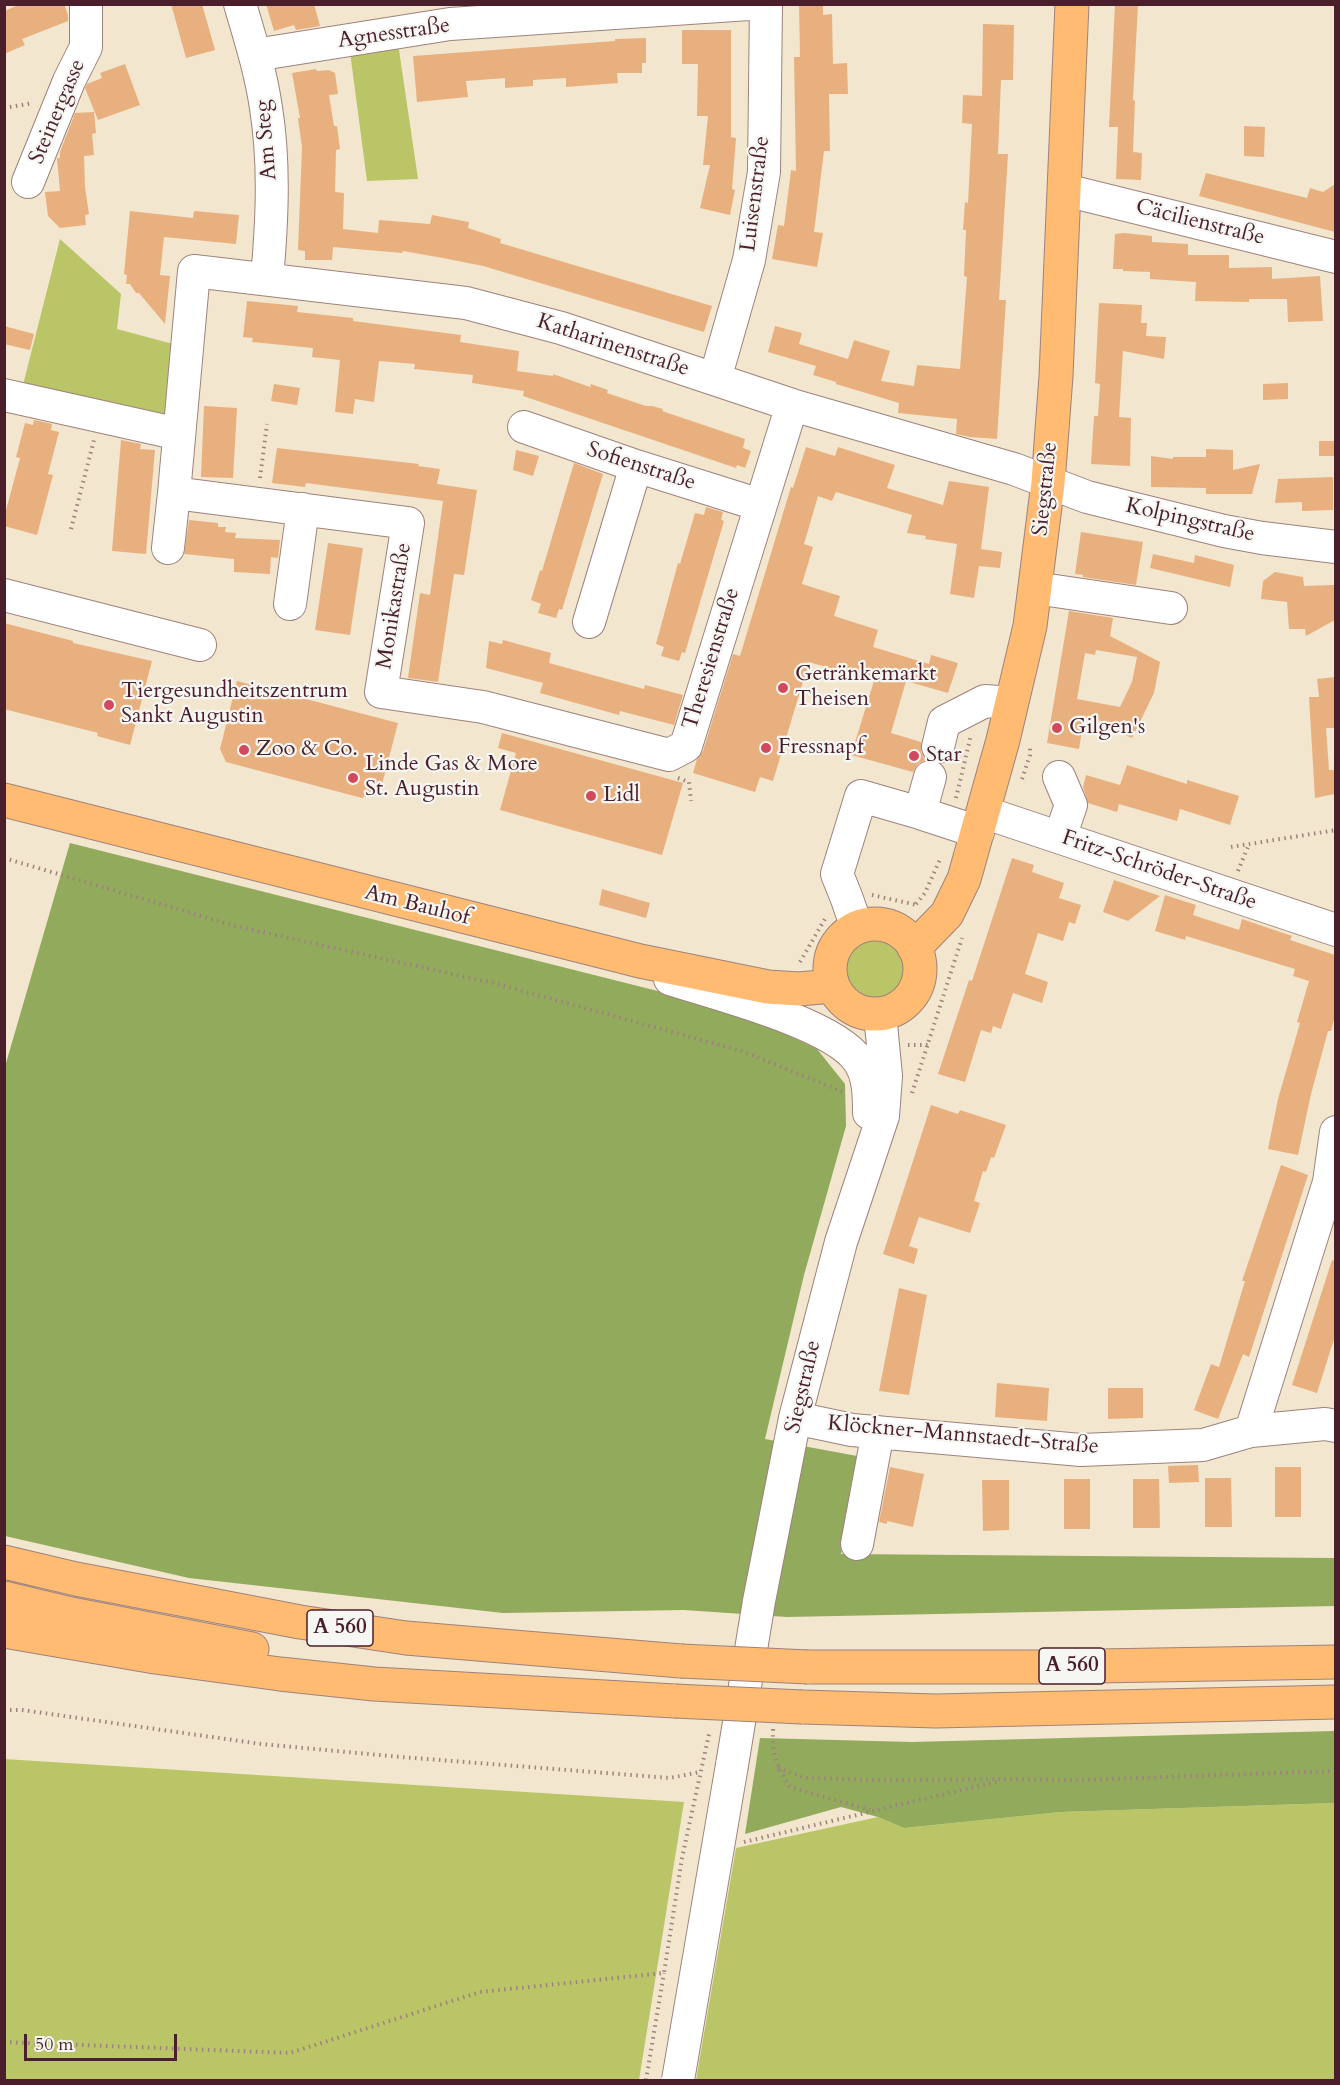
<!DOCTYPE html>
<html>
<head>
<meta charset="utf-8">
<style>
	body { margin:0 }
	#map { position:relative; width:1340px; height:2085px; overflow:hidden; background:#f2e6ce; font-family:Cardo,serif }
	canvas { display:block }
	.frame { position:absolute; inset:0; border:6px solid #4a1f2b; pointer-events:none }
	.scale { position:absolute; left:24px; top:2034px; width:153px; height:27px; box-sizing:border-box; border:3px solid #4a1f2b; border-top:0; padding-left:8px; font-size:18px; line-height:21px; white-space:nowrap; color:#4a1f2b; -webkit-text-stroke:4px #f6f6f2; paint-order:stroke }
</style>
</head>
<body>
<div id="map">
<canvas width="1340" height="2085"></canvas>
<div class="frame"></div>
<div class="scale">50 m</div>
</div>
<script>
const context = document.querySelector('canvas').getContext('2d');
context.lineJoin = 'round';
function fillPath(path, color) {
  context.fillStyle = color;
  context.fill(path, 'evenodd');
}
function strokePath(path, color, width, dash) {
  context.strokeStyle = color;
  context.lineWidth = width;
  context.lineCap = dash ? 'butt' : 'round';
  context.setLineDash(dash || []);
  context.stroke(path);
}
function drawText(font, color, halo, rows, align = 'center') {
  context.font = font + ' Cardo,serif';
  context.lineWidth = 4.5;
  context.setLineDash([]);
  context.textBaseline = 'middle';
  context.strokeStyle = halo;
  context.fillStyle = color;
  for (const [text, x, y, turn = 0] of rows) {
    context.save();
    context.translate(x, y);
    context.rotate((+turn || 0) * Math.PI / 180);
    context.textAlign = isNaN(turn) ? turn : align;
    if (halo) context.strokeText(text, 0, 0);
    context.fillText(text, 0, 0);
    context.restore();
  }
}
const green = new Path2D(`
	M398 43 418 179 367 181 350 52Z
	M60 239 121 294 117 329 173 344 168 417 23 385Z
	M842 969a32 32 0 1 1 64 0a32 32 0 1 1-64 0Z
	M4 1759 684 1802 639 2080H5Z
	M1335 1803V2080H696L736 1848 878 1817 904 1828 1061 1812Z`);
const forest = new Path2D(`
	M70 843 737 1011 817 1049 845 1084 846 1126 804 1275 765 1439 857 1456 841 1554 1335 1558V1606L787 1617 684 1610 503 1613 189 1578 5 1536 4 1070Z
	M1335 1731V1803L1061 1812 904 1828 878 1817 841 1807 745 1834 760 1738 912 1742Z`);
const building = new Path2D(`
	M21 4H64L68 15V21L22 39 25 45 4 54V11Z
	M171 4H202L215 50 186 58Z
	M266 4H314L320 26 296 30 294 25 274 31Z
	M799 4H823V15L832 14 833 64 847 63 848 94H829L830 151H824L814 232 823 233 817 267 772 259 778 225 784 226 791 170 796 171 794 57H800Z
	M1115 4H1138L1133 100 1135 101 1133 152 1142 153 1141 180 1116 179 1118 127H1109Z
	M983 24 1014 25 1013 80H1001L998 154H1008L999 300H1006L997 439 970 437 956 434 957 419 898 413 899 403 836 384V382L813 375 816 366 768 352 775 326 802 333 799 344 848 359 854 340 890 351 881 381 914 386 917 365 960 369 967 277 964 276 966 230H963L965 202 968 203 972 124 962 123 963 95 982 96Z
	M682 30H731V137L736 138 732 189 735 190 730 215 700 208 710 165H703L708 116H697L698 64H682Z
	M646 38V63H642V73H617L618 83 566 87V78L533 80V86L505 88V78L466 81 468 97 417 102 413 56 615 41V39Z
	M125 64 140 105 98 120 85 88 87 84 102 78 100 73Z
	M316 69 317 71 329 70 335 73 338 94 329 95 334 126H337L340 149 336 150 335 192 344 193 343 229 378 233 379 220 430 224 432 215 469 222 468 228 501 239 500 243 712 306 704 332 483 266 443 258 403 251 402 253 333 247 332 260H305V251L298 250 302 147 298 118H300L292 73Z
	M94 112 96 133 92 134 94 155 84 156 85 187 89 214 85 215 86 225 60 228 48 216 45 192 60 191 57 158H60V152L75 113Z
	M1244 126 1265 127 1264 157 1244 156Z
	M1206 173 1307 198 1310 188 1323 192 1335 184V232L1199 196Z
	M130 211 193 218 194 211 239 215 236 244 164 237 160 275 170 276 165 324 139 293H136L130 284H126L127 275 124 274Z
	M1124 233 1152 236V242L1188 244V255H1229V268L1272 267V279L1320 276 1323 321 1288 322 1287 299H1249V302L1195 301 1196 282 1150 279V272L1123 271V269H1113L1115 234Z
	M247 301 298 306 297 312 353 318V321L461 335 460 342 519 351 517 371 553 376V374L590 387 591 384 608 390 607 393 646 406H652L663 409 662 411 745 439 743 448 751 451 745 468 737 465 736 468 529 398 523 396 524 391 472 383 473 375 414 369 415 364 379 361 374 402 355 399 353 414 335 412 340 360 312 357 313 348 252 342 253 338 243 337Z
	M1099 303 1142 305 1141 323H1147L1146 336 1166 337 1164 359 1123 351 1119 417 1131 418 1130 466 1091 464 1094 416H1098L1100 384 1095 383Z
	M4 326 34 334 30 350 4 344Z
	M1288 383V399L1263 400V384Z
	M274 384 300 388 297 405 271 401Z
	M204 406 237 408 233 478 201 477Z
	M34 420 52 424 51 430 59 432 48 474 53 475 37 535 4 526V518L20 458 16 457 25 423 33 425Z
	M121 440 141 444 140 449 155 450 146 554 112 551Z
	M1319 441H1335V456H1319Z
	M806 447 835 456 838 447 895 465 887 488 943 505 949 481 989 487 981 549 1002 552 1000 568 979 566 974 598 950 594 957 544 925 539 926 536 907 533 912 515 836 492 832 501 818 496 804 544 813 547 802 584 840 596 834 616 878 630 873 647 929 664 931 655 958 663 948 693 906 681 891 733 921 742V752L925 760 918 764 913 772 851 755 874 681 809 662 773 781 760 777 755 792 693 773 697 759 703 751 733 654 740 656 791 487 793 488Z
	M277 448 419 464 418 466 440 469 437 484 477 490 464 575 454 574 438 682 408 678 420 593 430 595 443 501 306 483 305 487 272 483Z
	M1206 449 1233 450V470L1260 464 1252 494H1206V488L1151 487V456L1173 459V457H1206Z
	M516 450 539 456 533 476 513 470Z
	M574 463 603 474 562 610 559 609 556 618 538 613 541 604 531 600 540 570 542 571Z
	M1333 477V510L1302 511V502L1275 503 1278 479Z
	M706 507 723 512 721 520 724 521 685 653 682 652 679 661 661 656 664 647 656 644 678 563 680 564 695 513 704 515Z
	M189 520 218 523V527H226L225 532 236 533 235 538 280 540 278 558 271 557 270 574 234 572V559L184 554Z
	M1081 532 1143 542 1136 585 1083 577V575L1075 574Z
	M328 543 363 548 350 635 315 630Z
	M1153 554 1194 563 1195 555 1234 565 1230 587 1150 568Z
	M1275 572 1303 577 1304 586 1334 585 1335 620 1306 636 1305 629H1289L1287 602 1261 599 1263 581Z
	M1069 611 1113 618 1110 636 1160 662 1154 693 1132 738 1118 732 1119 724 1084 718 1079 749 1047 743ZM1096 650 1137 657 1132 682 1120 707 1077 699 1085 653 1095 655Z
	M4 623 73 641V643L152 661 130 745 97 736 98 733 4 709Z
	M503 640 551 653 549 663 644 689 645 685 683 695 674 725 620 711 619 715 540 693 543 683 486 668 489 641 502 644Z
	M1335 677V728H1326L1329 770H1335V794L1315 798 1309 697H1319L1317 679Z
	M237 681 398 723 381 788 362 798 226 762 220 749Z
	M502 733 683 783 662 855 500 810 516 753 498 748Z
	M1127 765 1187 784V780L1239 796 1230 825 1180 809 1177 821 1119 804 1117 812 1088 803 1083 787 1086 775 1120 785Z
	M1012 858 1034 865 1032 872 1064 883 1059 898 1081 905 1075 924 1069 922 1063 941 1038 933 1025 974 1048 982 1042 1003 1013 993 1001 1029 993 1026 991 1033 981 1030 965 1082 938 1074 969 980 972 981Z
	M1114 880 1160 896 1128 921 1103 912Z
	M602 889 650 903 646 918 599 905Z
	M1165 895 1196 905 1193 915 1239 930 1242 919 1292 936 1290 940 1335 955V1016L1331 1031H1328L1311 1094 1298 1155 1268 1149 1278 1099 1300 1023 1297 1022 1309 981 1293 976 1295 969 1186 936 1185 940 1155 931Z
	M931 1105 958 1114 960 1110 1006 1125 994 1158 991 1157 986 1172 983 1171 974 1201 980 1203 970 1233 919 1217 909 1246 918 1249 914 1264 883 1254Z
	M1281 1165 1308 1175 1249 1357 1243 1354 1218 1419 1194 1410 1211 1364 1219 1367 1245 1281H1242Z
	M1332 1260 1335 1261V1336L1317 1393 1292 1385Z
	M899 1288 927 1295 909 1395 879 1391Z
	M997 1383 1049 1388 1047 1421 995 1417Z
	M1108 1388H1143V1418L1108 1419Z
	M1198 1465 1199 1482 1169 1483 1168 1466Z
	M890 1467 924 1474 913 1527 887 1521V1524L879 1522Z
	M1275 1467H1301V1517H1275Z
	M1205 1478H1231L1232 1527H1205Z
	M1064 1479H1090V1529H1064Z
	M1133 1479H1159L1160 1528H1133Z
	M982 1480H1009V1530L983 1531Z`);
const path = new Path2D(`
	M4 108 33 103
	M260 478 267 424
	M71 529 94 440
	M678 778 689 782 691 801
	M1022 779 1030 755V746
	M956 798 971 735
	M1231 847 1336 830
	M4 858 235 926 493 983 742 1051 843 1092
	M1238 871 1249 844
	M872 895 917 905
	M916 904 925 893 941 857
	M800 962 826 917
	M908 1045H928
	M912 1093 962 938
	M4 1710H22L261 1744 401 1757 670 1778 700 1772
	M773 1729C772 1755 776 1766 790 1787L870 1810
	M778 1768 806 1778 880 1780 1007 1779 1081 1780 1336 1771
	M744 1842 999 1781
	M4 2042 290 2053 480 1992 664 1973 682 1858 709 1734
	M646 2080 664 1973`);
const minor = new Path2D(`
	M240 4C250 38 261 73 266 108 275 164 272 222 267 279
	M255 55 450 24 749 4
	M28 182 69 81 86 47V4
	M1065 190 1336 257
	M715 379 749 260 764 172 766 4
	M4 395 179 434
	M792 405 686 746 669 755 483 707 381 692 408 523 174 493 194 271 466 303 561 328 792 405 1014 469 1087 497 1224 531 1262 538 1336 547
	M524 427 636 466 760 505
	M168 548 174 493
	M1035 588 1171 608
	M4 595 200 645
	M290 604 303 509
	M589 622 636 466
	M938 747 944 722 985 701 1012 703
	M1059 777 1071 805 1060 837
	M983 812 1336 930
	M920 813 930 777
	M857 928 847 899 837 874 861 796 920 813 978 832
	M670 979C716 994 832 1023 858 1060 869 1075 869 1095 869 1113
	M795 1418 852 1430 1081 1450 1203 1445 1251 1431 1325 1424 1336 1426
	M1251 1431 1329 1182 1336 1132
	M857 1544 878 1432
	M732 1765 759 1601 795 1418 841 1242 883 1116 886 1076 880 1014`);
const major = new Path2D(`
	M4 800 640 961 768 987 799 989 833 986
	M830 969a45 45 0 1 1 90 0a45 45 0 1 1-90 0Z
	M914 948 947 914 964 879 1003 740 1030 626 1048 483 1056 376 1072 4`);
const highway = new Path2D(`
	M4 1562 76 1579 300 1622 406 1638 681 1661
	M4 1598 71 1614 252 1649
	M4 1631 155 1657 280 1674 374 1684 675 1701
	M808 1667H1037L1336 1662
	M802 1707 936 1711 1336 1702`);
const minorBridge = new Path2D(`
	M678 2080 732 1765`);
const highwayBridge = new Path2D(`
	M681 1661 808 1667
	M675 1701 802 1707`);
const markers = [
	[783,688,6,"#d1495b"],
	[109,705,6,"#d1495b"],
	[1057,728,6,"#d1495b"],
	[766,748,6,"#d1495b"],
	[244,750,6,"#d1495b"],
	[914,756,6,"#d1495b"],
	[353,778,6,"#d1495b"],
	[591,796,6,"#d1495b"]
];
const shields = [
	[340,1628,66],
	[1072,1666,66]
];
const shieldNames = [
	["A 560",340,1628],
	["A 560",1072,1666]
];
const streetNames = [
	["Agnesstraße",394,34,-8],
	["Steinergasse",58,112,-67],
	["Am Steg",267,140,-95],
	["Luisenstraße",756,194,-83],
	["Cäcilienstraße",1200,223,14],
	["Katharinenstraße",613,346,18],
	["Sofienstraße",641,467,18],
	["Siegstraße",1046,489,-84],
	["Kolpingstraße",1190,521,13],
	["Monikastraße",395,606,-81],
	["Theresienstraße",712,659,-73],
	["Fritz-Schröder-Straße",1159,871,19],
	["Am Bauhof",417,906,14],
	["Siegstraße",804,1387,-77],
	["Klöckner-Mannstaedt-Straße",963,1436,5]
];
const poiNames = [
	["Getränkemarkt",795,675],
	["Theisen",795,700],
	["Tiergesundheitszentrum",121,692],
	["Sankt Augustin",121,717],
	["Gilgen's",1069,728],
	["Fressnapf",778,748],
	["Zoo & Co.",256,750],
	["Star",926,756],
	["Linde Gas & More",365,765],
	["St. Augustin",365,790],
	["Lidl",603,796]
];
fillPath(green, '#b9c567');
fillPath(forest, '#92aa5c');
fillPath(building, '#e9b07f');
strokePath(minor, '#9e827c', 34);
strokePath(major, '#9e827c', 35);
strokePath(highway, '#9e827c', 35);
strokePath(path, '#9e827c', 4, [1.5, 4.5]);
strokePath(minor, '#fff', 32);
strokePath(major, '#febb71', 33);
strokePath(highway, '#febb71', 33);
strokePath(minorBridge, '#9e827c', 34, []);
strokePath(highwayBridge, '#9e827c', 35, []);
strokePath(minorBridge, '#fff', 32);
strokePath(highwayBridge, '#febb71', 33);
for (const [x, y, r, color] of markers) {
  const dot = new Path2D();
  dot.arc(x, y, r, 0, 2 * Math.PI);
  context.fillStyle = color;
  context.fill(dot);
  strokePath(dot, '#f6f6f2', 2);
}
for (const [x, y, w] of shields) {
  const box = new Path2D();
  box.roundRect(x - w / 2, y - 18, w, 36, 4.5);
  context.fillStyle = '#f6f6f2';
  context.fill(box);
  strokePath(box, '#4a1f2b', 1.5);
}
drawText('bold 21px', '#4a1f2b', null, shieldNames);
drawText('22px', '#4a1f2b', '#f6f6f2', streetNames);
drawText('22px', '#4a1f2b', '#f6f6f2', poiNames, 'left');
</script>
</body>
</html>
